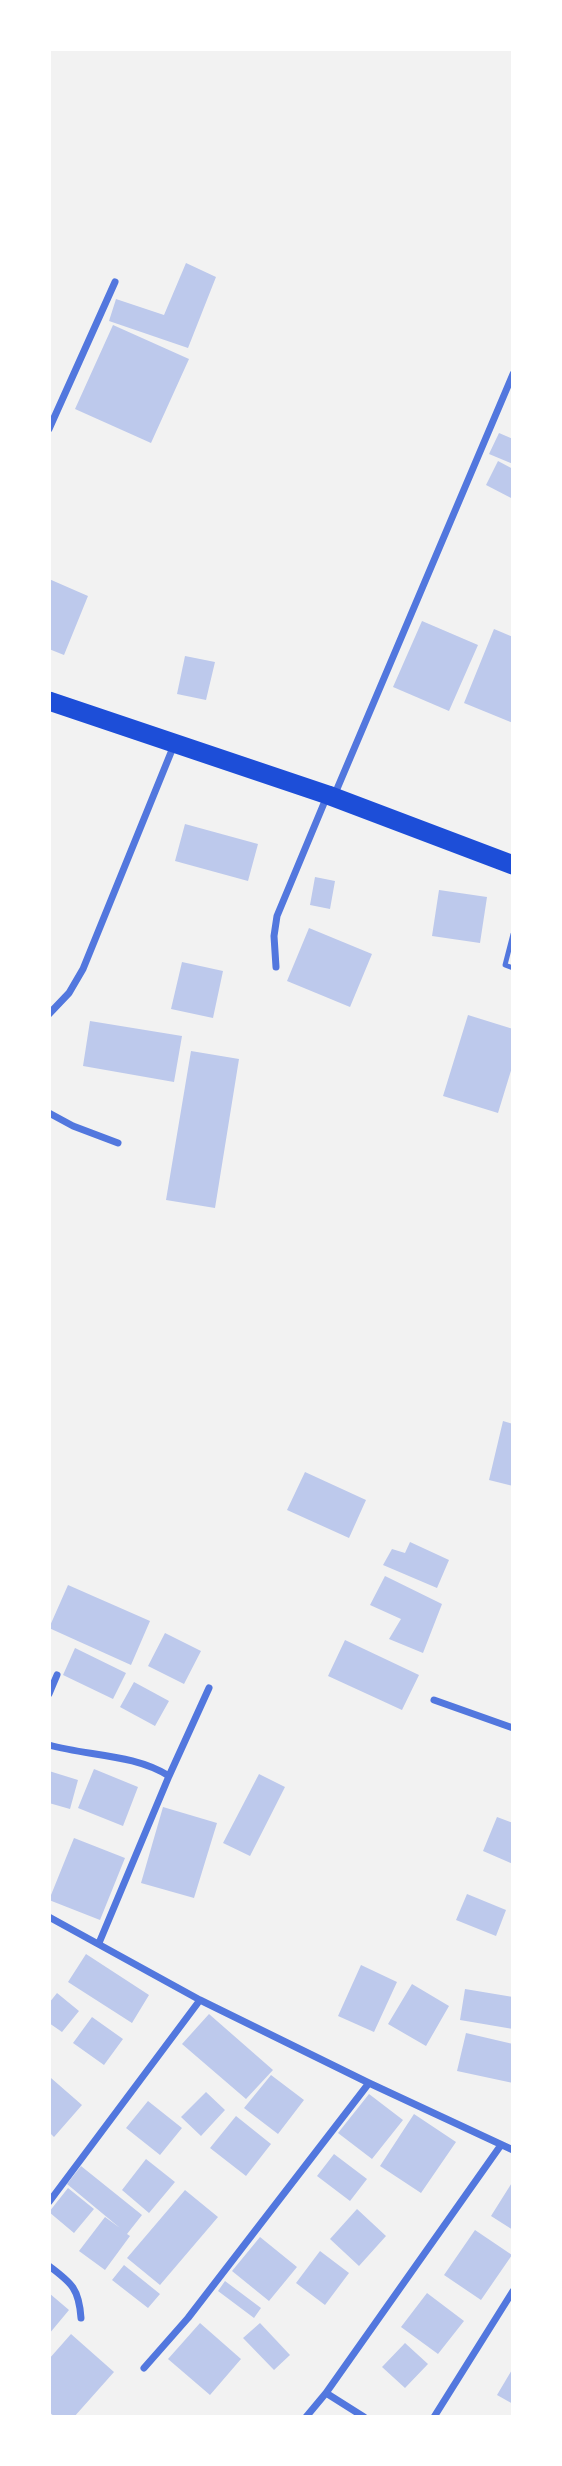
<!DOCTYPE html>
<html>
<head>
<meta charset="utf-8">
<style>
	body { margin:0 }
	#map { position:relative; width:562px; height:2466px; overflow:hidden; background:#f2f2f2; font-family:"Work Sans",sans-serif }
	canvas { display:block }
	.frame { position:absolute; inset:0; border:51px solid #fff; pointer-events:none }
</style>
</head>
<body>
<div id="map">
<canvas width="562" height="2466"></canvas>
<div class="frame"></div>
</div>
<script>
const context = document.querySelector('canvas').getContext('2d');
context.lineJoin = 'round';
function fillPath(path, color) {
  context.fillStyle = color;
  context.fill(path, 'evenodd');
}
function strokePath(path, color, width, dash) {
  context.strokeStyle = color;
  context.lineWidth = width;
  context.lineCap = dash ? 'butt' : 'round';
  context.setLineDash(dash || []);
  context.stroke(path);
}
const building = new Path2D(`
	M186 263 216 277 188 348 109 321 116 299 164 315Z
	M113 325 189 359 151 443 75 409Z
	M499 433 513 439V464L489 454Z
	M498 461 513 469V499L486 485Z
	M49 579 88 596 64 655 49 649Z
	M422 621 478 645 449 711 393 687Z
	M494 629 513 637V723L464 703Z
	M185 656 215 662 206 700 177 694Z
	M185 824 258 844 248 881 175 861Z
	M315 877 335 881 330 909 310 905Z
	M439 890 487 897 480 943 432 936Z
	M309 928 372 954 350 1007 287 981Z
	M182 962 223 971 213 1018 171 1009Z
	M468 1015 513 1029V1064L498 1113 443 1096Z
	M90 1021 182 1036 174 1082 83 1066Z
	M191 1051 239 1059 215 1208 166 1200Z
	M503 1421 513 1424V1486L489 1480Z
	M305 1472 366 1500 349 1538 287 1510Z
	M410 1542 449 1560 437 1588 383 1565 392 1549 405 1553Z
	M385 1576 442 1604 423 1653 389 1639 401 1619 370 1605Z
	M68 1585 150 1621 131 1665 49 1628Z
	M165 1633 201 1651 184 1684 148 1666Z
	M345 1640 419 1675 402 1710 328 1676Z
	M75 1648 126 1673 113 1699 63 1675Z
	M134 1682 169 1701 155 1726 120 1707Z
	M94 1769 138 1787 123 1826 78 1808Z
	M49 1771 78 1780 70 1809 49 1803Z
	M259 1774 285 1787 250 1856 223 1843Z
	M163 1807 217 1823 194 1898 141 1883Z
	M497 1817 513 1823V1864L483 1851Z
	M74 1838 125 1858 100 1920 49 1900Z
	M467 1894 506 1910 496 1936 456 1920Z
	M86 1954 149 1995 132 2023 68 1982Z
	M361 1965 397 1982 374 2032 338 2016Z
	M412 1984 449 2006 426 2046 388 2024Z
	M465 1989 513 1997V2029L460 2020Z
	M57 1993 79 2011 62 2032 49 2023V2003Z
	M209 2014 273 2070 246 2099 182 2044Z
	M92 2017 123 2039 104 2065 73 2043Z
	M466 2033 513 2044V2083L457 2071Z
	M271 2075 304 2100 278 2134 244 2108Z
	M51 2078 82 2105 54 2137 49 2132V2081Z
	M206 2092 225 2110 201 2136 181 2117Z
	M369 2094 403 2120 372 2159 338 2133Z
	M148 2101 182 2128 160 2155 126 2128Z
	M414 2114 456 2142 421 2193 380 2166Z
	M236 2116 271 2144 246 2176 210 2148Z
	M334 2154 367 2179 350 2201 317 2176Z
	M146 2159 175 2182 149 2213 122 2190Z
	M81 2166 142 2215 127 2234 130 2236 105 2270 79 2251 105 2217 120 2228 67 2184Z
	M513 2181V2230L491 2216Z
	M68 2188 94 2209 74 2233 49 2212Z
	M185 2190 218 2217 160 2285 127 2258Z
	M357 2209 386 2236 359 2266 330 2239Z
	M475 2230 512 2255 481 2300 444 2275Z
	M260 2237 297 2267 269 2301 232 2271Z
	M320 2251 349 2273 325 2305 296 2283Z
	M124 2265 160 2294 148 2308 112 2280Z
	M225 2281 261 2308 254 2318 218 2291Z
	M49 2293 69 2310 49 2334Z
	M427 2293 464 2321 438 2354 401 2327Z
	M200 2323 241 2359 210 2395 168 2359Z
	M260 2323 290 2355 274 2370 243 2338Z
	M71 2334 114 2372 74 2417H55L49 2412V2359Z
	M405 2343 428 2364 405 2388 382 2367Z
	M513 2368V2404L497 2395Z`);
const service = new Path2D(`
	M513 934 505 965 513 968`);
const minor = new Path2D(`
	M49 429 115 282
	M334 796 513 374
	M276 967 274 936 277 916 327 796
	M49 1014 69 993 83 969 174 745
	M49 1113 73 1126 118 1143
	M49 1694 57 1675
	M434 1700 513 1728
	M49 1745C88 1756 134 1754 169 1776L99 1943
	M169 1776 209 1688
	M49 1917 200 2000 369 2083 513 2150
	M49 2202 200 2000
	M49 2266C72 2283 79 2289 81 2318
	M144 2368 188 2318 369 2083
	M306 2417 326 2393
	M364 2417 326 2393 501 2145
	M434 2417 513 2291`);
const trunk = new Path2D(`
	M49 701 328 795 513 865`);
fillPath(building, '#bdc9ec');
strokePath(service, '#5277de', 5);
strokePath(minor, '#5277de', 7);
strokePath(trunk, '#1d4ed8', 19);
</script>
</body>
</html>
